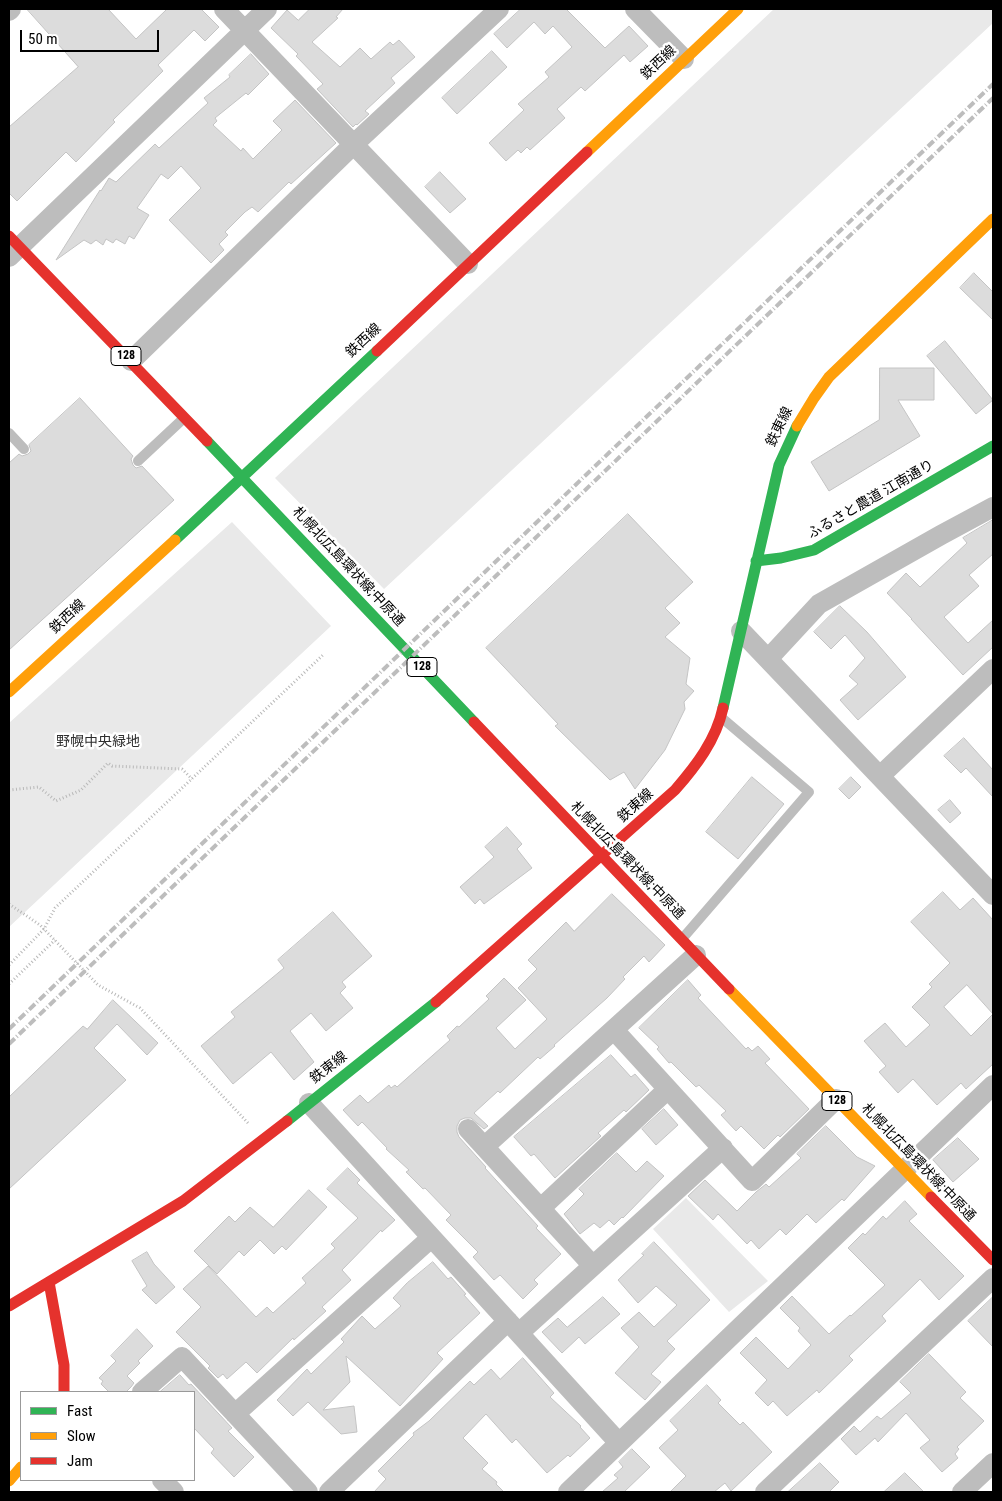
<!DOCTYPE html>
<html>
<head>
<meta charset="utf-8">
<style>
	body { margin:0 }
	#map { position:relative; width:1002px; height:1501px; overflow:hidden; background:#fff; font-family:"Roboto Condensed",sans-serif }
	canvas { display:block }
	.frame { position:absolute; inset:0; border:10px solid #000; pointer-events:none }
	.legend { position:absolute; left:20px; top:1391px; width:175px; height:90px; box-sizing:border-box; background:#fff; border:1px solid #999; margin:0; padding:6px 9px; list-style:none; font-size:15px; color:#000 }
	.legend li { display:flex; align-items:center; gap:10px; height:25px }
	.legend b { width:25px; border:1px solid #999 }
	.scale { position:absolute; left:20px; top:30px; width:139px; height:22px; box-sizing:border-box; border:2px solid #000; border-top:0; padding-left:6px; font-size:15px; line-height:18px; white-space:nowrap; color:#000; -webkit-text-stroke:4px #fff; paint-order:stroke }
</style>
</head>
<body>
<div id="map">
<canvas width="1002" height="1501"></canvas>
<div class="frame"></div>
<ul class="legend">
<li><b style="height:6px;background:#30b455"></b>Fast</li>
<li><b style="height:6px;background:#ff9f0a"></b>Slow</li>
<li><b style="height:6px;background:#e5322d"></b>Jam</li>
</ul>
<div class="scale">50 m</div>
</div>
<script>
const context = document.querySelector('canvas').getContext('2d');
context.lineJoin = 'round';
function fillPath(path, color) {
  context.fillStyle = color;
  context.fill(path, 'evenodd');
}
function strokePath(path, color, width, dash) {
  context.strokeStyle = color;
  context.lineWidth = width;
  context.lineCap = dash ? 'butt' : 'round';
  context.setLineDash(dash || []);
  context.stroke(path);
}
function drawText(font, color, halo, rows, align = 'center') {
  context.font = font + ' "Roboto Condensed","Noto Sans JP",sans-serif';
  context.lineWidth = 5;
  context.setLineDash([]);
  context.textBaseline = 'middle';
  context.strokeStyle = halo;
  context.fillStyle = color;
  for (const [text, x, y, turn = 0] of rows) {
    context.save();
    context.translate(x, y);
    context.rotate((+turn || 0) * Math.PI / 180);
    context.textAlign = isNaN(turn) ? turn : align;
    if (halo) context.strokeText(text, 0, 0);
    context.fillText(text, 0, 0);
    context.restore();
  }
}
const green = new Path2D(`
	M774 9H993V23L384 589 275 478Z
	M232 522 331 626 9 927V723Z
	M686 1198 768 1281 729 1312 653 1229Z`);
const building = new Path2D(`
	M27 9H108L136 39 167 9H201L219 27 205 41 194 30 158 65 163 71 113 120 115 122 76 162 66 152 17 201 9 193V127L78 67Z
	M310 9H343L336 17 338 18 312 42 340 67 360 48 371 59 390 42 393 45 399 40 415 57 391 78 395 83 365 111 369 114 357 125 356 124 353 127 317 89 323 84 296 56 298 54 271 28 287 10 298 20Z
	M521 9H566L605 48 629 26 648 46 630 62 624 55 585 91 581 87 557 109 565 118 530 150 527 147 521 153 518 150 506 161 489 143 524 110 518 104 549 77 545 72 572 47 553 26 545 34 534 22 507 48 494 34Z
	M492 51 507 67 457 114 442 98Z
	M251 54 269 74 248 95 246 93 215 118 217 121 213 125 241 151 243 148 253 159 282 130 273 121 295 100 336 143 291 184 289 182 258 212 252 207 245 212 225 232 228 235 219 244 224 250 211 263 169 220 201 188 181 166 168 179 161 174 137 208 149 215 134 239 129 236 125 244 116 239 113 243 106 239 103 245 96 240 91 244 84 240 56 260 100 190 101 191 109 178 116 182 155 144 159 148 208 103 204 98 230 77 229 75Z
	M440 172 466 199 450 213 425 187Z
	M974 273 993 292V320L960 288Z
	M945 341 993 400 976 414 927 356Z
	M880 368H934V400H898L920 436 829 491 811 462 879 420Z
	M80 398 133 456 131 459 133 465 136 468 142 466 174 500 9 650V463L19 454 22 456 28 454 31 451 29 445Z
	M628 514 693 582 665 608 680 623 665 637 690 658 686 684 694 691 684 702 685 709 665 750 635 789 624 772 610 780 555 726 558 724 486 648Z
	M993 520V554L969 575 979 586 944 617 968 643 993 620V647L963 675 911 619H912L887 593 906 573 920 587 967 543 963 538Z
	M840 606 867 632 906 677 858 720 840 700 858 684 849 676 865 658 845 635 831 649 814 632Z
	M964 738 993 770V797L966 768 961 773 944 756Z
	M752 777 784 804 738 859 706 832Z
	M851 777 861 787 849 799 839 789Z
	M950 800 961 813 950 823 938 810Z
	M507 827 522 844 517 849 532 868 484 904 480 899 475 904 460 887 494 857 485 847Z
	M943 892 960 910 973 898 993 920V1064L966 1089 961 1083 937 1105 913 1079 898 1093 879 1072 886 1066 864 1041 885 1023 906 1047 930 1025 912 1007 932 987 929 984 950 963 911 922ZM967 985 993 1014 971 1036 944 1007Z
	M612 894 665 945 649 962 644 956 623 977 625 979 607 998 554 1045 555 1046 540 1059 538 1057 500 1093 498 1091 474 1113 488 1126 484 1129 471 1118H465L460 1120 457 1126V1132L459 1137 486 1167 485 1168 538 1226 536 1228 561 1254 534 1280 538 1284 523 1299 500 1275 494 1280 473 1257 478 1252 446 1220 451 1215 425 1188 423 1189 406 1172 409 1170 386 1149 387 1148 362 1122 358 1126 343 1110 360 1095 368 1103 389 1085 391 1088 395 1085 397 1087 450 1040 447 1036 457 1026 459 1027 489 999 486 996 504 978 526 1000 496 1028 515 1049 547 1019 518 988 537 969 528 960 566 922 574 931Z
	M333 912 372 956 342 982 346 987 340 993 353 1008 326 1031 311 1013 290 1031 314 1062 294 1080 271 1052 233 1084 201 1046 235 1017 231 1012 284 968 278 960Z
	M688 980 701 995 698 998 746 1049 748 1047 752 1051 758 1046 770 1059 765 1063 809 1109 780 1137 778 1135 764 1149 741 1126 736 1131 721 1115 726 1111 699 1085 696 1087 671 1062 669 1063 657 1049 659 1047 639 1028Z
	M113 1000 158 1043 147 1055 117 1024 94 1048 126 1080 9 1189V1097L83 1026 87 1029Z
	M611 1055 631 1077 635 1074 649 1090 626 1112 624 1110 598 1133 601 1136 555 1178 534 1154 531 1156 514 1137Z
	M664 1109 678 1125 656 1145 642 1129Z
	M826 1126 857 1157 875 1166 844 1201 842 1199 816 1223 807 1214 786 1235 780 1229 759 1249 751 1240 747 1244 718 1214 713 1220 688 1196 705 1180 737 1211 756 1192 766 1184 769 1187 801 1158 797 1154Z
	M958 1138 979 1159 953 1182 933 1160Z
	M617 1153 636 1172 647 1161 664 1176 623 1218 622 1217 614 1225 609 1220 600 1228 594 1223 580 1234 564 1214 584 1194 579 1189Z
	M348 1168 360 1180 357 1183 395 1220 382 1232 381 1230 342 1270 351 1280 322 1307 326 1311 294 1340 293 1338 257 1373 246 1362 227 1379 223 1374 218 1378 208 1368 210 1366 176 1332 201 1307 183 1289 208 1266 256 1317 267 1307 273 1313 306 1283 302 1278 335 1248 331 1244 358 1218 327 1189Z
	M309 1190 327 1207 286 1250 282 1246 274 1254 260 1240 244 1256 239 1251 217 1274 194 1251 229 1216 235 1222 250 1207 273 1227Z
	M905 1201 917 1214 909 1221 964 1276 939 1300 920 1279 882 1316 886 1321 849 1356 853 1360 819 1393 817 1390 787 1416 773 1401 768 1406 755 1393 767 1380 740 1353 756 1337 788 1369 811 1345 798 1331 800 1328 780 1308 792 1296 829 1334 850 1315 851 1316 885 1285 848 1248 863 1233 865 1235 883 1216 886 1219Z
	M654 1242 710 1300 667 1341 675 1349 651 1374 661 1382 645 1400 615 1373 639 1347 621 1328 639 1312 654 1327 677 1305 656 1286 638 1303 618 1280 644 1255 642 1254Z
	M147 1252 154 1264 175 1287 156 1304 142 1290 147 1286 132 1261Z
	M433 1262 448 1279 451 1277 466 1294 464 1295 480 1313 437 1353 443 1359 400 1406 346 1356 350 1382 323 1410 354 1406 357 1432 341 1434 308 1402 293 1416 277 1400 307 1369 311 1374 344 1342 341 1339 362 1316 375 1329 401 1306 393 1298 407 1283Z
	M603 1297 620 1314 585 1344 579 1337 562 1353 542 1332 558 1318 567 1327Z
	M993 1297V1347L968 1321Z
	M137 1329 153 1346 138 1361 140 1363 127 1376 134 1383 131 1387 126 1392H109L101 1384 103 1381 99 1378 116 1361 111 1356Z
	M929 1354 966 1392 960 1398 984 1421 957 1447 959 1449 955 1454 958 1458 942 1472 920 1448 930 1440 906 1413 878 1442 875 1438 856 1455 841 1439 854 1426 860 1432 877 1416 881 1419 911 1393 900 1382Z
	M523 1358 554 1393 550 1397 581 1426 580 1427 590 1438 570 1457 568 1455 547 1473 516 1439 512 1443 486 1414 463 1438 488 1463 482 1469 497 1482 496 1484 504 1492H374L386 1479 378 1471 414 1435 413 1433 429 1421 470 1381 474 1385 491 1369 500 1379Z
	M180 1375 189 1385 191 1384 232 1428 228 1431 254 1457 234 1477 211 1453 214 1449 194 1428V1392H160Z
	M707 1385 721 1400 718 1403 740 1425 743 1422 772 1452 731 1491 725 1483 714 1492H670L686 1476 659 1448 678 1430 670 1421Z
	M632 1449 650 1467 624 1492H602L618 1478 614 1475 623 1467 619 1462Z
	M820 1463 839 1482 829 1492H788Z
	M905 1473 924 1492H884Z`);
const path = new Path2D(`
	M9 790 39 787 56 801 81 790 108 763 112 766 182 769 192 779
	M9 904 40 925 98 985 140 1008 248 1123
	M9 965 44 929 55 908 324 654
	M9 984 55 940`);
const lane = new Path2D(`
	M9 433 24 449
	M138 461 183 419
	M682 939 809 792 722 718`);
const street = new Path2D(`
	M224 9 468 264
	M635 9 684 59
	M9 11 11 9
	M9 257 267 9
	M131 361 354 144 499 9
	M741 631 993 895
	M768 659 819 604 941 535 993 507
	M880 776 993 669
	M614 1030 752 1181 836 1099
	M309 1103 619 1443
	M468 1129 593 1266
	M485 1146 696 955
	M541 1208 668 1089
	M519 1333 723 1148
	M142 1392 182 1357 308 1492
	M235 1414 431 1238
	M162 1480 174 1492
	M329 1492 508 1321
	M568 1492 993 1085
	M765 1492 993 1278
	M962 1492 993 1463`);
const fast = new Path2D(`
	M207 441 474 722
	M175 540 377 351
	M756 561 781 558 814 550 993 446
	M723 708 779 465 797 426
	M287 1121 436 1002`);
const slow = new Path2D(`
	M587 152 738 9
	M797 426 814 398 829 377 993 219
	M9 692 175 540
	M729 989 931 1197
	M9 1481 21 1467`);
const jam = new Path2D(`
	M9 236 207 441
	M377 351 587 152
	M474 722 729 989
	M436 1002 675 790C696 766 716 740 723 708
	M931 1197 993 1260
	M49 1282 64 1365V1392
	M9 1306 183 1201 287 1121`);
const rail = new Path2D(`
	M9 1029 993 84
	M9 1044 993 98`);
const shields = [
	[126,356,30],
	[422,667,30],
	[837,1101,30]
];
const shieldNames = [
	["128",126,356],
	["128",422,667],
	["128",837,1101]
];
const streetNames = [
	["鉄西線",659,63,-43],
	["鉄西線",364,341,-43],
	["鉄東線",780,427,-64],
	["ふるさと農道 江南通り",871,500,-30],
	["札幌北広島環状線;中原通",348,567,47],
	["鉄西線",68,617,-43],
	["鉄東線",636,806,-42],
	["札幌北広島環状線;中原通",627,861,46],
	["鉄東線",329,1068,-38],
	["札幌北広島環状線;中原通",918,1163,46]
];
const parkNames = [
	["野幌中央緑地",98,742]
];
fillPath(green, '#e9e9e9');
fillPath(building, '#dcdcdc');
strokePath(building, '#c4c4c4', 1);
strokePath(path, '#b8b8b8', 3, [1, 2.5]);
strokePath(lane, '#bdbdbd', 10);
strokePath(street, '#bdbdbd', 20);
strokePath(fast, '#30b455', 11);
strokePath(slow, '#ff9f0a', 11);
strokePath(jam, '#e5322d', 11);
strokePath(rail, '#bdbdbd', 4, [8, 2.5, 1, 2.5]);
for (const [x, y, w] of shields) {
  const box = new Path2D();
  box.roundRect(x - w / 2, y - 9.5, w, 19, 4);
  context.fillStyle = '#fff';
  context.fill(box);
  strokePath(box, '#000', 1);
}
drawText('bold 12px', '#000', null, shieldNames);
drawText('14px', '#000', '#fff', streetNames);
drawText('14px', '#2e2e2e', '#fff', parkNames);
</script>
</body>
</html>
